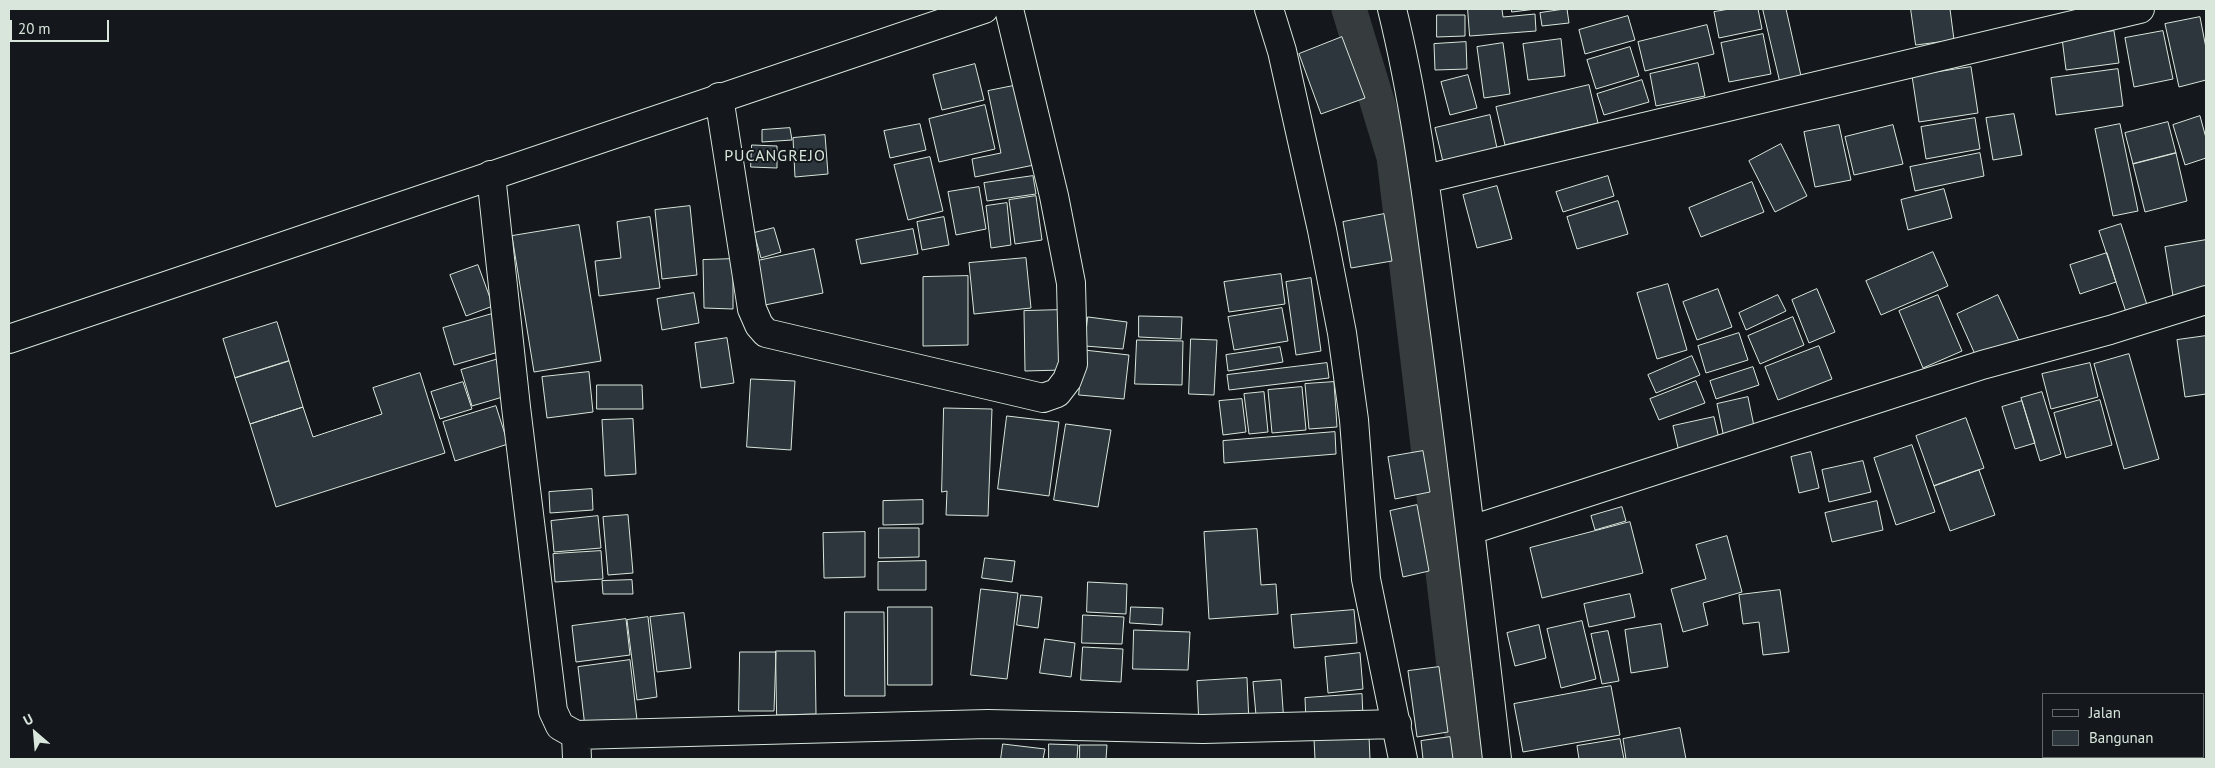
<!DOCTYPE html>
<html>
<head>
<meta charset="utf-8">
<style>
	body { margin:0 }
	#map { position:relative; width:2215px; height:768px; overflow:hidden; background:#14181c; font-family:"PT Sans",sans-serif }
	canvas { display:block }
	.frame { position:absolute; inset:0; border:10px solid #d8e6dc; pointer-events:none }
	.legend { position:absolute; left:2042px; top:693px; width:162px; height:65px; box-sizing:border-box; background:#14181c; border:1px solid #626a69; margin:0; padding:6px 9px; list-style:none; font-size:15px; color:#d8e6dc }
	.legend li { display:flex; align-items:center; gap:10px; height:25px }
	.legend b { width:25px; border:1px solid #626a69 }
	.north { position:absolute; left:10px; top:708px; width:50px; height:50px; -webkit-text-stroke:4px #14181c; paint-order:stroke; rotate:333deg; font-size:14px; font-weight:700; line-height:20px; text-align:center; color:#d8e6dc }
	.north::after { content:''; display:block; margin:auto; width:18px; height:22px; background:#d8e6dc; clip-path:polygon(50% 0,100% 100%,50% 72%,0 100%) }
	.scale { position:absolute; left:10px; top:20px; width:99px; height:22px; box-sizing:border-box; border:2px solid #d8e6dc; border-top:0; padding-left:6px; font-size:15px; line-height:18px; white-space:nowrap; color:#d8e6dc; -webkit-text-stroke:4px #14181c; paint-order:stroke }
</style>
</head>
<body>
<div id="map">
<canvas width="2215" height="768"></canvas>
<div class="frame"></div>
<ul class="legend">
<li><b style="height:6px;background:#14181c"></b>Jalan</li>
<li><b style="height:14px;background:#2c363c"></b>Bangunan</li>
</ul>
<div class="north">U</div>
<div class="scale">20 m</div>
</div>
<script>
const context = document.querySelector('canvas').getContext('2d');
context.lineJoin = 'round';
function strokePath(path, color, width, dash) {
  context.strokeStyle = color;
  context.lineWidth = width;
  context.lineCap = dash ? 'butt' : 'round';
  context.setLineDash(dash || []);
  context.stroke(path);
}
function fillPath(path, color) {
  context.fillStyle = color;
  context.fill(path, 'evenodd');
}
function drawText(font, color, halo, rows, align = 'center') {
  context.font = font + ' "PT Sans",sans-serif';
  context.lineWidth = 4;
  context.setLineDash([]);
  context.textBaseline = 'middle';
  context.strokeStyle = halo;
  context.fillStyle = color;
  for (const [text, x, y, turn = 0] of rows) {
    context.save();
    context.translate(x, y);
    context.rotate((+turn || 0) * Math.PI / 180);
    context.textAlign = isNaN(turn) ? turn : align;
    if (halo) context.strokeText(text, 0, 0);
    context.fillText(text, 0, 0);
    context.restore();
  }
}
const canal = new Path2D(`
	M1349 9 1394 157 1465 759`);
const building = new Path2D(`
	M1468 9H1502L1503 17 1535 14 1536 31 1470 36Z
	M1512 9H1536L1512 12Z
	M1567 9 1569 23 1542 26 1540 13Z
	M1730 9H1758L1762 29 1719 38 1714 12Z
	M1763 9H1786L1801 76 1780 81Z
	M1911 9H1950L1954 40 1916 45Z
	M1437 15H1465V36L1437 37Z
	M1628 16 1635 40 1585 54 1579 30Z
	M2200 17 2206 48V80L2179 87 2165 24Z
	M1707 25 1714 54 1645 71 1638 42Z
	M2114 31 2119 63 2066 70 2062 38Z
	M2163 31 2173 79 2134 87 2125 38Z
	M1763 34 1771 74 1729 82 1721 43Z
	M1342 37 1365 98 1321 114 1299 54Z
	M1561 39 1565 76 1528 80 1523 44Z
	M1466 42 1467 69 1435 70 1434 44Z
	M1503 43 1510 94 1484 98 1477 47Z
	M1630 47 1639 76 1596 89 1587 60Z
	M1698 63 1705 96 1656 106 1650 74Z
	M975 64 984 100 942 110 933 75Z
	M1971 67 1978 113 1919 122 1912 76Z
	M2118 69 2123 106 2056 115 2051 78Z
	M1468 75 1477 108 1450 115 1441 82Z
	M1642 80 1649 102 1604 115 1597 94Z
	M1018 85 1034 165 975 177 972 159 1001 153 988 91Z
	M1589 85 1598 123 1505 145 1496 107Z
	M985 105 995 149 939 162 929 119Z
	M2014 114 2022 155 1993 160 1986 118Z
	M1490 115 1498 153 1444 166 1435 128Z
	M2200 116 2206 138V158L2185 165 2173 125Z
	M1975 118 1980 149 1926 159 1921 127Z
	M2168 122 2176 153 2133 164 2125 133Z
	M920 124 926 150 890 158 884 131Z
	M2120 124 2138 211 2113 216 2095 129Z
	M1839 125 1851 180 1815 187 1804 132Z
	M1893 125 1903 164 1854 175 1845 137Z
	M790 128 792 140 762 142V130Z
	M825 135 828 174 795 177 793 138Z
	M1781 144 1807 196 1775 212 1749 161Z
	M752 145 777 146V168L751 167Z
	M1980 153 1984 176 1915 191 1910 167Z
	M2176 153 2187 201 2145 212 2133 164Z
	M930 157 943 211 908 220 894 165Z
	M1033 176 1036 194 987 201 984 183Z
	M1608 176 1614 196 1563 212 1556 192Z
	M1752 182 1764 212 1701 237 1689 208Z
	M1497 186 1512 239 1477 248 1463 195Z
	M979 187 986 229 956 235 948 192Z
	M1944 189 1952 218 1908 230 1901 200Z
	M1036 196 1042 240 1015 244 1009 200Z
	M1618 201 1628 234 1577 249 1567 217Z
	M1007 203 1011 245 991 248 986 206Z
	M690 206 697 275 662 279 655 210Z
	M1384 214 1392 261 1351 268 1343 222Z
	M650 217 660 288 599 296 595 261 621 258 617 222Z
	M944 217 949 245 922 250 917 222Z
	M2121 224 2148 308 2127 315 2099 231Z
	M579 225 601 361 534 372 512 236Z
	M774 228 781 252 761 258 754 233Z
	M913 229 918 254 861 264 856 240Z
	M2206 240V290L2173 296 2165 247Z
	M814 249 823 293 765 305 757 261Z
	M1933 252 1948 286 1881 315 1866 281Z
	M2107 253 2116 282 2080 294 2070 265Z
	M1026 258 1031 308 974 314 969 263Z
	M733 259V309L704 308 703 260Z
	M478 265 493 306 466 316 450 275Z
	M1281 274 1285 304 1229 312 1224 282Z
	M968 276V345L923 346V277Z
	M1311 278 1321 351 1296 355 1286 282Z
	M1668 284 1687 350 1657 359 1637 293Z
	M1718 289 1732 327 1697 340 1683 302Z
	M1817 289 1835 332 1809 343 1792 300Z
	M694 293 699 323 662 330 657 299Z
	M1778 295 1786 311 1746 330 1739 313Z
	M1938 295 1962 351 1923 368 1899 311Z
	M1998 295 2020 343 1978 361 1957 314Z
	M1282 308 1288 341 1234 350 1228 317Z
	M1061 310 1062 370 1025 371 1024 311Z
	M492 314 502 351 454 365 443 328Z
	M1139 316 1182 317 1181 339 1139 337Z
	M1088 317 1127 322 1123 349 1085 346Z
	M1793 317 1804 345 1760 364 1748 336Z
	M277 322 289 361 235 378 223 339Z
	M1739 333 1748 360 1706 373 1698 346Z
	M2206 336V394L2185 397 2177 340Z
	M727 338 734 383 701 388 695 343Z
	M1191 339 1217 340 1214 395 1189 394Z
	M1137 340 1183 341 1182 385 1135 384Z
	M1819 346 1832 379 1778 400 1765 367Z
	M1280 347 1283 362 1228 371 1226 355Z
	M1084 350 1129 355 1124 399 1079 395Z
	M2129 354 2159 459 2124 469 2094 364Z
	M1692 356 1700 375 1656 393 1648 375Z
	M502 358 513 394 472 406 461 370Z
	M289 361 303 407 250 424 235 378Z
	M1327 363 1329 378 1229 390 1227 375Z
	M2090 363 2098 397 2051 409 2042 374Z
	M1753 367 1759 385 1716 399 1710 381Z
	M589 372 593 412 547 418 542 377Z
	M420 373 445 453 276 507 250 424 303 407 313 437 382 414 373 388Z
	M751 379 795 381 791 450 747 447Z
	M1696 381 1705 403 1659 420 1650 399Z
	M463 382 472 409 440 419 431 392Z
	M1334 382 1337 427 1309 429 1305 384Z
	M597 385H642L643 409H597Z
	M1302 387 1306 430 1272 433 1268 390Z
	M1264 392 1268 432 1249 434 1244 394Z
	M2042 392 2061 454 2040 461 2021 398Z
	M1748 397 1755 431 1724 438 1717 404Z
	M1242 399 1246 432 1223 435 1219 401Z
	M2100 400 2112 445 2066 458 2054 413Z
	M2022 401 2035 443 2015 449 2002 407Z
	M496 406 508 444 455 461 443 422Z
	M944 408 992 409 988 516 946 515 947 491 942 492Z
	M1007 416 1059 422 1049 496 998 489Z
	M1714 417 1721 447 1680 456 1673 426Z
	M1966 418 1984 468 1934 486 1916 436Z
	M633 419 636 474 605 476 602 420Z
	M1066 424 1111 430 1098 507 1054 500Z
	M1335 432 1336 454 1224 463 1223 441Z
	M1912 445 1935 512 1896 525 1874 458Z
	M1423 451 1430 492 1395 499 1388 457Z
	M1811 452 1819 488 1799 493 1791 457Z
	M1863 461 1871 492 1829 502 1822 470Z
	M1979 470 1995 515 1950 531 1934 486Z
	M592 489 593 510 550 513 549 492Z
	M923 500V524L883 525V501Z
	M1877 501 1883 530 1832 542 1825 513Z
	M1417 505 1429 571 1403 577 1390 511Z
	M1622 507 1626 521 1595 530 1591 516Z
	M628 515 633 573 608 575 603 517Z
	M598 516 601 548 554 552 551 521Z
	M1630 522 1643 573 1542 598 1530 548Z
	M879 528H919V557L879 558Z
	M1257 529 1261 585 1276 584 1278 614 1209 619 1204 532Z
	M865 532V577L824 578 823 533Z
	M1727 536 1742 592 1703 603 1708 625 1683 632 1671 589 1706 579 1696 545Z
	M601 551 603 579 555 582 553 554Z
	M985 558 1015 561 1012 582 982 578Z
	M926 561V590H878V562Z
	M632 580 633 594H603L602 581Z
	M1088 582 1127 584 1126 614 1087 612Z
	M981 589 1018 593 1007 679 971 675Z
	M1780 590 1789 652 1763 655 1759 622 1743 624 1739 595Z
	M1630 594 1635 617 1589 627 1584 604Z
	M1021 595 1042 597 1038 628 1017 625Z
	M888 607H932V685H888Z
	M1131 607 1163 608 1162 625 1130 623Z
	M1354 610 1357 643 1294 648 1291 615Z
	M845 612H884L885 696H845Z
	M684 613 691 668 657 672 650 617Z
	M1083 615 1124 617 1122 644 1082 643Z
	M648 617 657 697 637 700 627 620Z
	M626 619 630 655 576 662 572 626Z
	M1582 621 1596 679 1561 688 1547 629Z
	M1661 624 1668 667 1631 673 1625 630Z
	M1539 625 1546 658 1515 666 1507 633Z
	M1134 630 1190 632 1188 670 1133 669Z
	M1608 631 1619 681 1602 684 1591 634Z
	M1045 639 1075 643 1071 677 1040 673Z
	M1083 647 1123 649 1121 682 1081 680Z
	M776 651H815L816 714 777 715Z
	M740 652H776L774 711H739Z
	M1360 653 1363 689 1328 693 1325 657Z
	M630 660 637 720 585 727 578 667Z
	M1439 667 1448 732 1417 737 1408 671Z
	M1247 678 1249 723 1199 726 1197 681Z
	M1281 680 1284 724 1257 726 1253 682Z
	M1611 686 1620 735 1523 752 1514 704Z
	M1362 694 1363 717 1306 720 1305 698Z
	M1680 728 1686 759H1626L1623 739Z
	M1369 736 1370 759H1315L1314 739Z
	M1450 737 1453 759H1423L1421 741Z
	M1620 739 1624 759H1579L1577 746Z
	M1003 744 1045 749 1043 759H1001Z
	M1049 744 1078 745 1077 759H1049Z
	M1080 745H1107L1106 759H1080Z`);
const street = new Path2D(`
	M1269 9 1282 51 1322 230 1342 333 1354 420 1366 579 1403 759
	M1392 9C1417 110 1429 214 1443 317 1463 464 1480 612 1497 759
	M719 97 752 309 759 325 766 333 1043 398 1057 393 1067 380 1073 364 1071 283 1054 196 1009 9
	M491 175 516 407 553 711 560 726 576 735 988 724 1203 729 1397 724
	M1425 179 2140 9
	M1471 530 1982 365 2110 330 2206 300
	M576 735 577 759`);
const secondary = new Path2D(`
	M9 339 984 9`);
const quarterNames = [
	["PUCANGREJO",775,156]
];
strokePath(canal, '#363b3e', 35);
fillPath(building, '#2c363c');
strokePath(building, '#d8e6dc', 1);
strokePath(street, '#d8e6dc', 30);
strokePath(secondary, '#d8e6dc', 30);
strokePath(street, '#14181c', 28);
strokePath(secondary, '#14181c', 28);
context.letterSpacing = '1px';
drawText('16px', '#d8e6dc', '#14181c', quarterNames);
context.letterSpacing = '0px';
</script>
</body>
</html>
